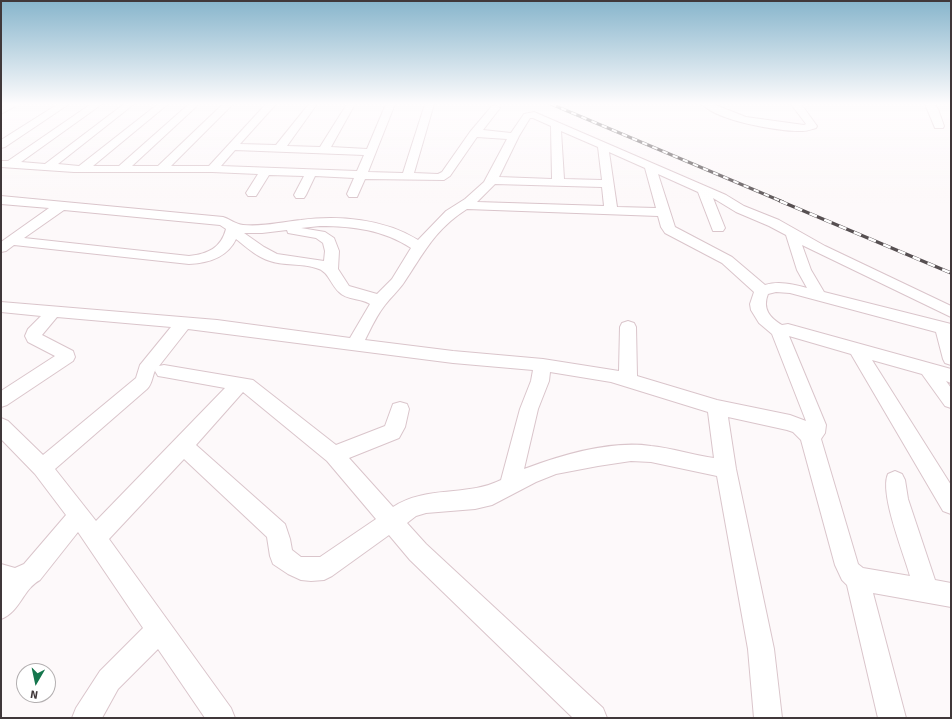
<!DOCTYPE html>
<html>
<head>
<meta charset="utf-8">
<style>
	body { margin:0 }
	#map { position:relative; width:952px; height:719px; overflow:hidden; background:#fdf9fa; font-family:Signika,sans-serif }
	canvas { display:block }
	.frame { position:absolute; inset:0; border:2px solid #40383a; pointer-events:none }
	.north { position:absolute; left:16px; top:663px; width:40px; height:40px; box-sizing:border-box; background:#fff; border:1px solid #b3afb0; border-radius:50%; rotate:189deg; font-size:11px; font-weight:700; line-height:16px; text-align:center; color:#40383a }
	.north::after { content:''; display:block; margin:auto; width:14px; height:18px; background:#15764d; clip-path:polygon(50% 0,100% 100%,50% 72%,0 100%) }
</style>
</head>
<body>
<div id="map">
<canvas width="952" height="719"></canvas>
<div class="frame"></div>
<div class="north">N</div>
</div>
<script>
const context = document.querySelector('canvas').getContext('2d');
context.lineJoin = 'round';
function strokePath(path, color, width, dash) {
  context.strokeStyle = color;
  context.lineWidth = width;
  context.lineCap = dash ? 'butt' : 'round';
  context.setLineDash(dash || []);
  context.stroke(path);
}
function fillPath(path, color) {
  context.fillStyle = color;
  context.fill(path, 'evenodd');
}
const minor = new Path2D(`
	M8 104H19L1 114V107Z
	M58 104H69L5 147 1 148V140Z
	M91 104H102L21 162 45 164 124 104H134L58 164 79 166 158 104H168L93 166H119L189 104H199L132 166H158L223 104H233L171 166H209L266 104H276L240 144 276 145 309 104H317L287 146 320 147 347 104H355L331 147 367 149 386 104H395L368 172 403 173 425 104H434L414 173 438 174 442 172 470 132 492 106 495 105 500 108 483 130 511 133 524 114 534 112 726 195 744 206 779 220 825 246 951 306V317L802 245 811 270 824 292 951 324V365L945 363 943 359 936 332 790 293 776 292 768 294C762 309 770 318 782 325L788 324 951 369V383L946 381 951 388V408L945 406 922 374 872 360 951 485V514L943 511 851 354 789 336 826 425 825 433 821 439 858 564 863 568 910 576C904 554 879 493 888 474L895 471 902 474 905 480 908 499 935 580 951 583V607L873 593 906 718H878L847 585 842 580 835 565 801 440 793 432 787 430 728 417 736 469 774 649 782 718H754L748 649 717 476 651 462 631 461 598 466 556 474 536 482 492 505 475 509 426 513 416 516 407 523 426 544 603 708 607 718H573L410 560 389 535 332 576 324 580 311 581 301 580 288 574 273 564 270 556 267 537 184 459 109 539 231 708 235 718H205L158 649 118 689 102 718H72L76 708 100 671 143 628 78 532 40 580C23 589 20 612 1 619V564L15 568 24 564 66 515 35 474 1 439V418L8 421 43 455 136 378 140 365 171 327 57 317 42 335 73 351 75 357 73 361 7 405 1 407V391L55 356 28 342 25 336 28 329 41 316 1 312V302L217 320 350 338 370 304C361 298 346 300 339 292 330 284 329 271 316 268 301 263 284 266 270 261 257 257 246 247 236 239 227 258 208 263 189 264L14 245 6 251 1 252V242L49 208 1 204V196L223 217C230 219 235 224 243 225 262 227 282 222 301 220 339 215 384 219 418 240L446 211 465 199 484 182 507 139 477 137 450 176 444 180 365 179 357 197H349L347 194 354 178 315 176 306 195 304 198H296L294 195 304 176 269 175 256 196H248L246 193 258 174 212 172H74L1 167V161H8ZM530 118H533L551 126 552 179 499 177 519 136ZM561 131 598 147 602 180 564 179ZM235 150 364 155 357 171 221 166ZM609 152 645 168 656 208 617 207ZM658 174 698 192 713 231H723L725 228 713 198 736 212 769 226 786 235 797 270 807 288C792 284 779 281 765 285L732 257 675 227ZM495 184 602 187 604 206 477 202ZM467 209 658 216 661 227 665 233 722 263 754 292 750 304 751 310 759 323 772 334 806 421 790 415 717 400 637 376 636 327 634 323 628 321 622 323 620 327 619 371 543 359 453 351 365 340C371 328 377 315 385 305 391 297 398 291 403 284 424 253 434 230 467 209ZM64 210 220 225 226 229C221 248 208 254 189 256L24 238ZM320 226C353 226 384 230 411 248L392 279 377 294 349 286 338 269 339 251 334 238 325 232 301 228ZM287 230 288 233 316 238 323 243 325 251 324 261 277 254 264 247 244 233H262ZM188 329 453 363 533 370 531 381 520 409 501 480C467 497 426 485 393 507L349 458 399 438 405 427 409 409 407 404 400 402 393 404 385 426 336 445 253 380 164 365 159 366ZM156 369 155 371 158 376 164 377 225 388 96 521 55 469 147 389C153 383 152 375 156 369ZM550 372 611 382 708 412 714 458C693 455 672 448 651 446 612 440 561 455 524 469L538 409 549 381ZM243 392 327 461 376 519 320 557H301L292 550 290 539 285 524 196 445Z
	M702 104H713L746 117 804 125 806 124 791 104H801L817 126 816 128C812 129 807 131 803 131 781 132 717 121 702 104Z
	M925 104H934L938 109 944 126 943 128H935Z`);
const railFar1 = new Path2D(`
	M551 104 783 202`);
const rail = new Path2D(`
	M780 201 951 273`);
strokePath(minor, '#dac5cb', 2);
fillPath(minor, '#fff');
strokePath(railFar1, '#575052', 3);
strokePath(rail, '#575052', 3.5);
strokePath(railFar1, '#fff', 2, [5.5]);
strokePath(rail, '#fff', 2.5, [8]);
const sky = context.createLinearGradient(0, 0, 0, 204);
sky.addColorStop(0, '#87b5cc');
sky.addColorStop(0.51, '#fefcfd');
sky.addColorStop(1, '#fefcfd00');
context.fillStyle = sky;
context.fillRect(0, 0, 952, 204);
</script>
</body>
</html>
